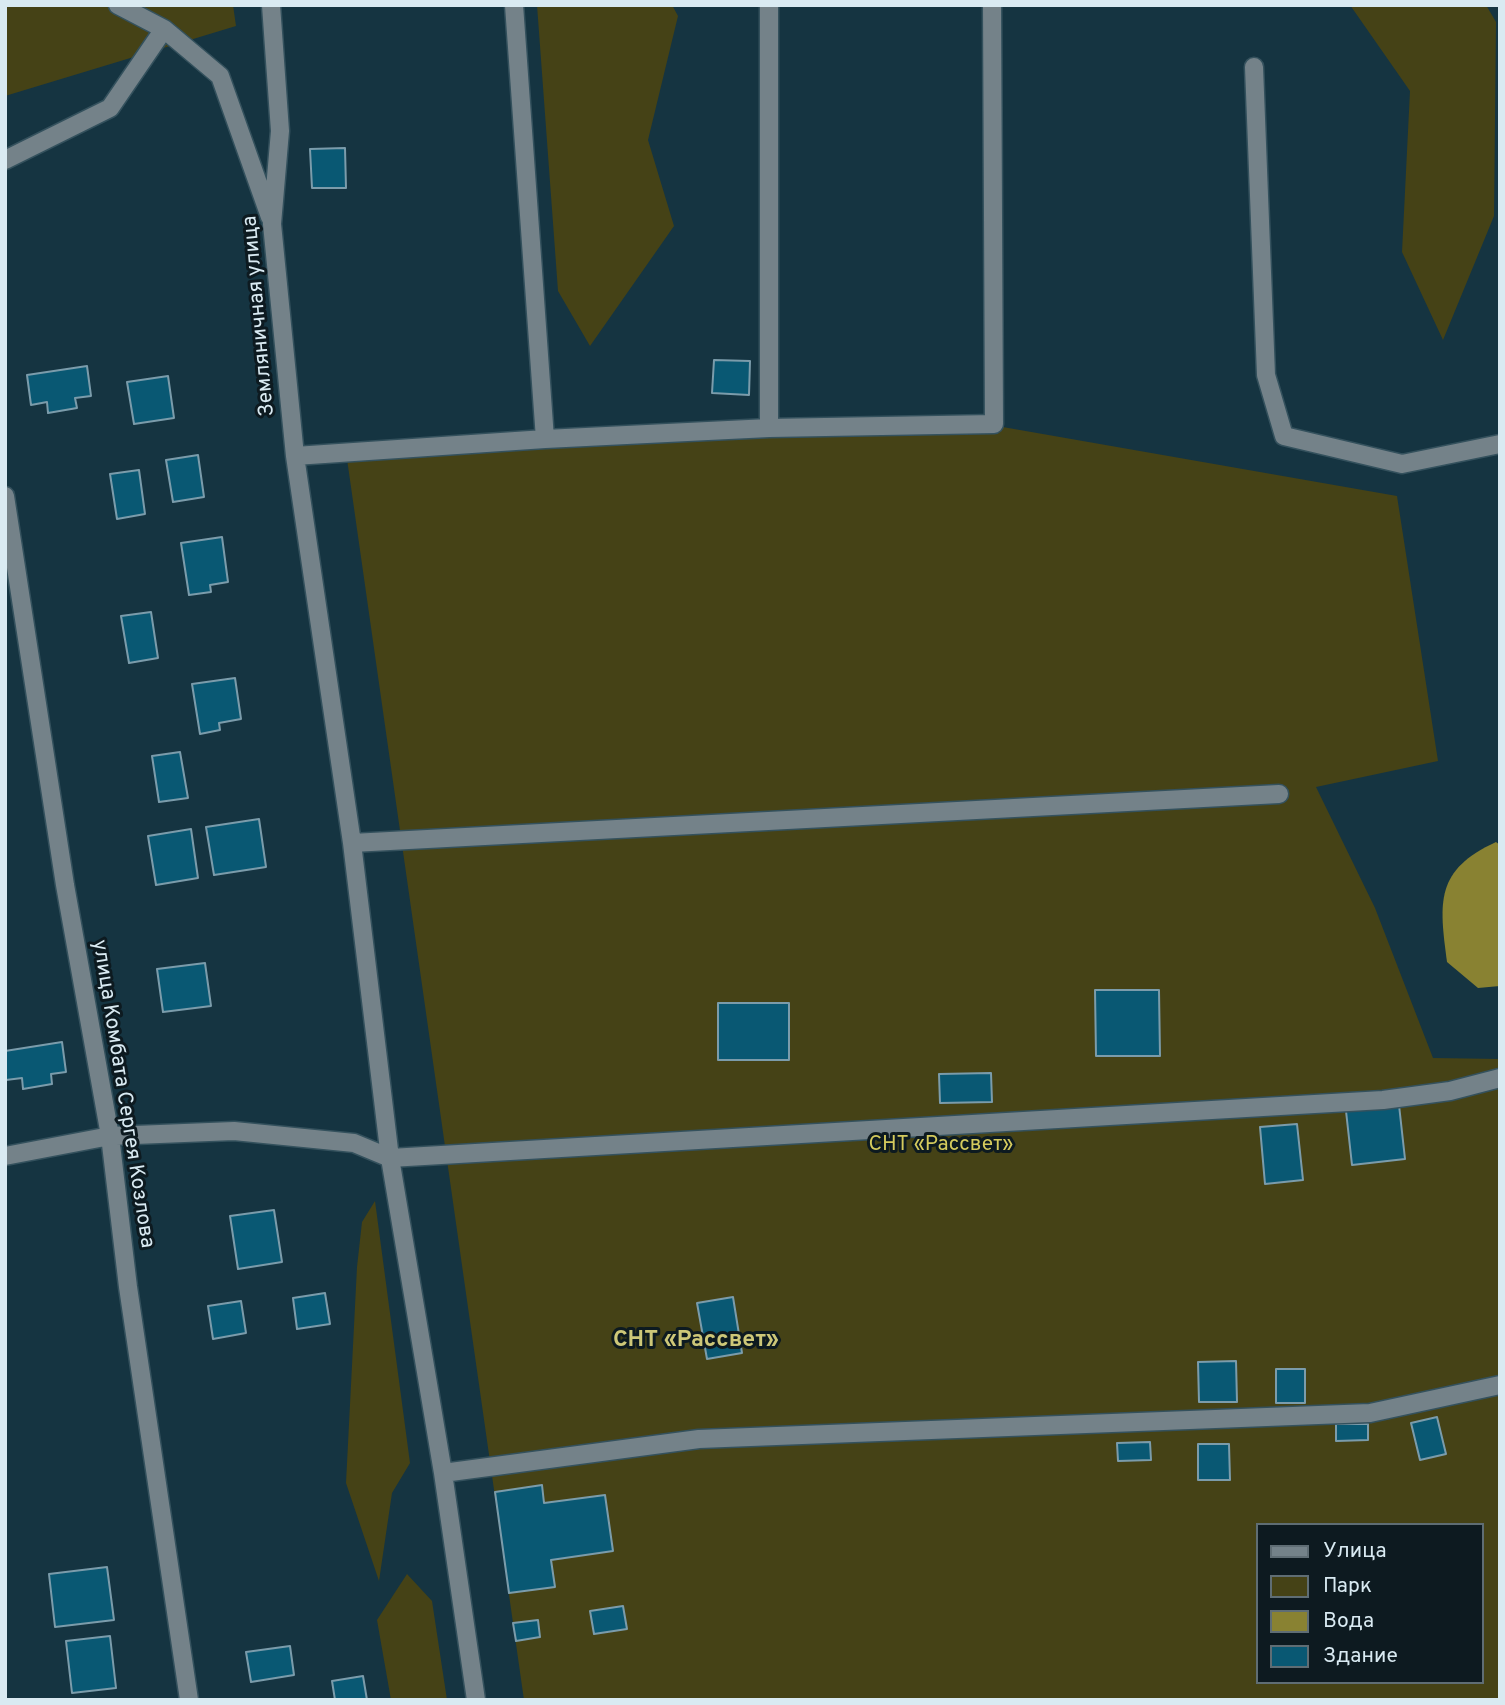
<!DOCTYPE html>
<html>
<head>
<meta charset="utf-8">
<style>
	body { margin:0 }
	#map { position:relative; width:1505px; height:1705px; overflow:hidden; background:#153441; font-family:Overpass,sans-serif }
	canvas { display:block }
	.frame { position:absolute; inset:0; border:7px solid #d9eaf2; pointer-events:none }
	.legend { position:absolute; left:1256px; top:1523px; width:228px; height:161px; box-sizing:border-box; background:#0d1a20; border:2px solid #5f6d74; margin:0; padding:9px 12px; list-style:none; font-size:21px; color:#d9eaf2 }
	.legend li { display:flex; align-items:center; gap:14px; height:35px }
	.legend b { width:35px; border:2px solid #5f6d74 }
</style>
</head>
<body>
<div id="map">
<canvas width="1505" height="1705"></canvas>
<div class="frame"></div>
<ul class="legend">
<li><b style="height:9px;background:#748289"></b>Улица</li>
<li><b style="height:19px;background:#454216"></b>Парк</li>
<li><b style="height:19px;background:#898232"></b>Вода</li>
<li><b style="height:19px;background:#095873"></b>Здание</li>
</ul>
</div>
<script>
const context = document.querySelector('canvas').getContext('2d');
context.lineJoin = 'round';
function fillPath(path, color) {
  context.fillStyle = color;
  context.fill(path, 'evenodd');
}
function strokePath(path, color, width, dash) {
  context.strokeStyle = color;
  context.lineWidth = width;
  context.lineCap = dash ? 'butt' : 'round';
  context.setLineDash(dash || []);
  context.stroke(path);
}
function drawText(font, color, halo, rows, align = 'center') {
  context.font = font + ' Overpass,sans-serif';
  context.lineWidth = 6;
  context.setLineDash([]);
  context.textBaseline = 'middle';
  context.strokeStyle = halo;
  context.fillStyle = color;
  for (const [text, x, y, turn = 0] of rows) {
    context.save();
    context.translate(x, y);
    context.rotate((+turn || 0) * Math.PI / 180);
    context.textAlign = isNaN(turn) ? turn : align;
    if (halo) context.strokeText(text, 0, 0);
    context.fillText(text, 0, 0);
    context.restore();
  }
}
const green = new Path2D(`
	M5 5H233L236 26 5 96Z
	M537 5H672L678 16 648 140 674 226 590 346 558 291Z
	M1350 5H1486L1496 22 1494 216 1443 340 1402 252 1410 91Z
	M997 426 1397 496 1438 761 1316 787 1375 908 1433 1058 1500 1059V1700H524L345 445ZM1258 1525H1482V1682H1258Z
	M375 1201 410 1463 392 1493 379 1581 346 1483 357 1267 362 1222Z
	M407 1574 432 1601 447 1700H391L377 1620Z`);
const water = new Path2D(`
	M1496 842 1500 845V986L1478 988 1447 962C1439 902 1435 870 1496 842Z`);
const building = new Path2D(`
	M345 148 346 188H312L310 149Z
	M714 360 750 361 749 395 712 393Z
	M87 366 91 396 75 398 77 408 48 413 47 402 31 405 27 375Z
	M168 376 174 418 134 424 127 382Z
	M198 455 204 497 173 502 166 460Z
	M139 470 145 514 117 519 110 474Z
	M222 537 228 582 210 585 211 592 189 595 181 543Z
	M151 612 158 658 129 663 121 616Z
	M235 678 241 719 219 723 220 730 200 734 192 684Z
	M180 752 188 798 159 802 152 756Z
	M259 819 266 867 214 875 206 827Z
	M191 829 198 878 156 885 148 836Z
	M205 963 211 1006 163 1012 157 969Z
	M1095 990H1159L1160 1056H1096Z
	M718 1003H789V1060H718Z
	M62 1042 66 1072 51 1074 52 1084 23 1089 22 1078 6 1080 5 1051Z
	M991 1073 992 1102 940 1103 939 1074Z
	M1399 1105 1405 1159 1352 1165 1346 1111Z
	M1297 1124 1303 1180 1265 1184 1260 1127Z
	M274 1210 282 1262 238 1269 230 1216Z
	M325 1293 330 1324 297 1329 293 1298Z
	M733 1297 742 1353 707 1359 697 1303Z
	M241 1301 246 1333 213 1339 208 1306Z
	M1236 1361 1237 1402H1199L1198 1362Z
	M1276 1369H1305V1403H1276Z
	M1437 1417 1446 1454 1420 1460 1411 1423Z
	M1336 1424H1368V1440L1336 1441Z
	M1150 1442 1151 1460 1118 1461 1117 1443Z
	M1198 1444H1229L1230 1480H1198Z
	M542 1485 544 1503 605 1495 613 1551 551 1560 555 1587 509 1593 495 1492Z
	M107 1567 114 1620 55 1627 49 1574Z
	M623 1606 627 1629 594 1634 590 1611Z
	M538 1620 540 1637 516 1641 513 1623Z
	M110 1636 116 1688 72 1693 66 1641Z
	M290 1646 294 1675 251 1682 246 1652Z
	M363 1676 367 1700H335L332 1681Z`);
const minor = new Path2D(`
	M118 5 164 29 220 76 270 217
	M271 5 280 131 272 224 295 456 352 843 390 1158 443 1473 476 1700
	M514 5 545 439 769 428V5
	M1254 67 1266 375 1284 436 1402 464 1500 444
	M5 160 110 108 164 29
	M769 428 994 424 992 5
	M295 456 545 439
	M5 496 65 885 110 1136 128 1287 189 1700
	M352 843 1279 794
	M5 1156 110 1136 234 1131 354 1143 390 1158 1383 1100 1450 1091 1500 1078
	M443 1473 699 1439 1370 1413 1500 1385`);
const streetNames = [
	["Земляничная улица",260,316,-95],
	["улица Комбата Сергея Козлова",122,1094,81]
];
const parkNames = [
	["СНТ «Рассвет»",941,1146]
];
const neighbourhoodNames = [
	["СНТ «Рассвет»",696,1341]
];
fillPath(green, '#454216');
fillPath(water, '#898232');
fillPath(building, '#095873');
strokePath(building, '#7b9cab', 2);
strokePath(minor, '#34515d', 21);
strokePath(minor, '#748289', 18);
drawText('21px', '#d9eaf2', '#0d1a20', streetNames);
drawText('21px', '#d5cb5d', '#0d1a20', parkNames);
drawText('bold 23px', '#cdc778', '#0d1a20', neighbourhoodNames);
</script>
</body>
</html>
